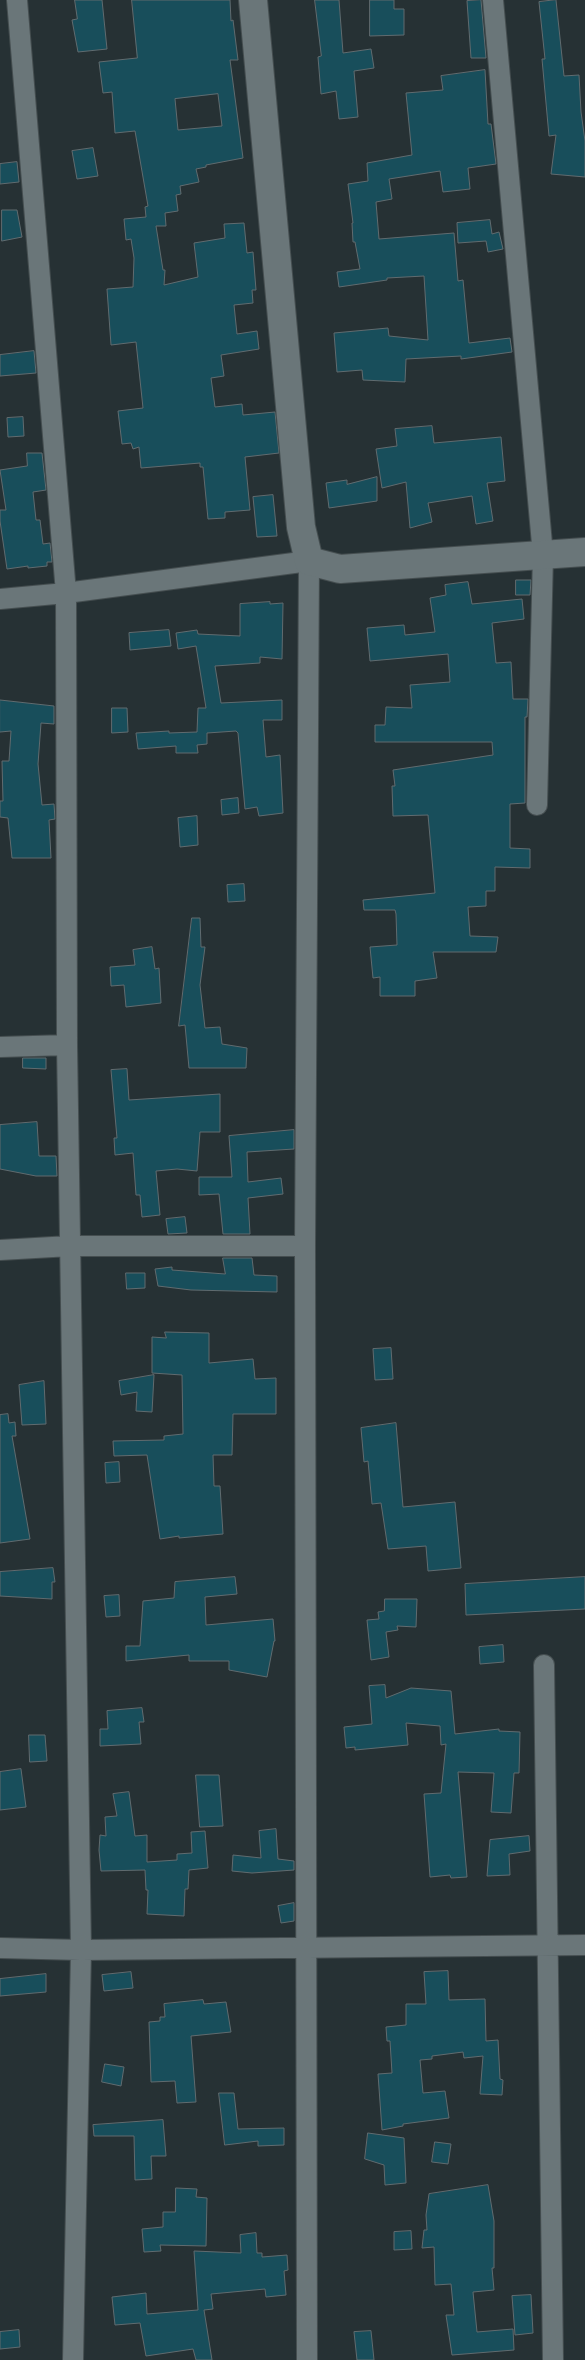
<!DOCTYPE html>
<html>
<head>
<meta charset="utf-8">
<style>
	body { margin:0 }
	canvas { display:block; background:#263134 }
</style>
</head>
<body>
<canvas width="585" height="2360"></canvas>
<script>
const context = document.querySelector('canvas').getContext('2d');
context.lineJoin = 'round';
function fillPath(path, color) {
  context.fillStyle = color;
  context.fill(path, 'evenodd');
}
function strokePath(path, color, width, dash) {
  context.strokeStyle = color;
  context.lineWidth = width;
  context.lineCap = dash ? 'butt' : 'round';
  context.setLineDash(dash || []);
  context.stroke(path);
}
const building = new Path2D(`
	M75 0H102L107 49 78 52 72 20 77 19Z
	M132 0H230L231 21 233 20 238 60H230L243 158 206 165V167L196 169 199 182 180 186 181 194 176 195 178 211 165 213 166 226H156L163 270H165L164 285 198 277 194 243 225 238 224 224 244 223 247 253 253 252 256 290H252L253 303 234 305 237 334 257 331 259 349 221 355 224 376 211 378 215 407 242 404 243 415 275 412 279 453 245 457 250 510 225 512V518L208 519 203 467H200V463L141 468 139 447 133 449 131 443 122 444 118 411 143 408 136 342 111 345 107 289 133 287 134 258 131 239 126 240 124 219 146 217 145 207 148 206 135 131 115 133 112 92 103 93 99 62 137 58ZM218 94 222 126 178 130 175 99Z
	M315 0H339L343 53 371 49 374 68 354 71 358 117 339 119 336 91 321 94 318 57 321 56Z
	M370 0H394V9H404V35L370 36Z
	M481 0 486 58H471L467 1Z
	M556 0 564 76 579 75 581 112 585 141V177L551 174 556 135 549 136 542 59H545L539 2Z
	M485 70 488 124H491L496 164 468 168 470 189 443 192 440 171 389 179 392 199 376 202 379 239 454 233 458 281 463 280 469 343 510 338 512 352 461 359V356L406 359 405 382 363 380 362 370 337 372 334 333 388 328 389 336 428 340 424 276 387 278V280L339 287 337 272 360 269 355 242H353L352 223H353L348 184 368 181 367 163 412 155 406 93 443 90 441 76Z
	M93 148 98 176 77 179 72 151Z
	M17 162 19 182 0 184V164Z
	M2 210H17L22 237 2 241Z
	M490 220 492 234 499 232 503 249 488 252 486 241 458 243 457 223Z
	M34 351 36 373 0 376V355Z
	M23 417 24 436 8 437 7 418Z
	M432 426 434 443 501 437 505 481 487 483 493 521 476 524 472 496 428 503 432 522 410 528 406 482 382 488 376 449 397 446 395 429Z
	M27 453H42L46 490 33 492 36 520H40L43 544 50 543 52 562H47V566L28 568V566L7 569 0 521V510H6L0 470 27 466Z
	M377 477V501L329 508 326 483 347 480V484Z
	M273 495 277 536 257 537 253 497Z
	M516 580H531L530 595H516Z
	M468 582 472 604 522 599 524 619 492 623 496 663 511 662 513 699H528L527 717H525V803L510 804V848L530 849V868L495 867V891H486V906L468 907 470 936 498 937 496 952H433L437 978 415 981V996H380V977L373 978 370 947 397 945 396 914 395 910H364L363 900 435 893 428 815 393 816 392 786H395L393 770 493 755 492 742H375V725H385L386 707 412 708 410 685 450 682 448 654 370 661 367 628 404 625 405 635 435 632 430 598 446 595 445 585Z
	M270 602V604L283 603 282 659 260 657V663L215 666 221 703 282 700V720H263L266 757 280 755 283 813 259 816 257 807 245 809 238 733 236 731 207 733V744L197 745 198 753H176V746L138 749 136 733 169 731V733L197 732 198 708H206L196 646 178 649 176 633 197 630 198 634 240 636V604Z
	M169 630 171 646 130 650 129 633Z
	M0 700 54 706V724L41 723 38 764 42 805 54 804 55 819 49 820 51 858H12L8 818 0 817V801H3L2 761H9L11 731 0 732Z
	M112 708H127L128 732 112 733Z
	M238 798 239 813 222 815 221 800Z
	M197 816 198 845 180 847 178 818Z
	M244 884 245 901 228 902 227 885Z
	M192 918H200L201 947H205L200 985 205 1028 220 1027 222 1044 247 1048 246 1068H189L185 1025 179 1026Z
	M152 947 155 969 159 968 161 1003 126 1007 124 985 111 986 110 967 135 965 133 950Z
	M23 1058H46V1069L23 1068Z
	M127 1069 129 1100 220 1094V1132H200L197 1171 177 1169 156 1171 160 1215 142 1217 140 1195H136L133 1153 115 1155 114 1138H117L111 1070Z
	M37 1122 39 1156H56L57 1176H36L0 1169V1125Z
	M294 1130V1149L247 1152 248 1182 281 1178 283 1194 248 1198 250 1234H223L219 1194 199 1195V1177H232L229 1136Z
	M185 1217 187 1233 168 1234 166 1219Z
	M223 1258H252L254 1275 277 1276V1292L191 1290 158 1286 155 1269 172 1267V1270L225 1274Z
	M126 1273H145V1288L127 1289Z
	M165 1332 209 1333V1363L253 1359 255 1379 276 1378V1414H233L232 1455H213L214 1486H220L223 1534 179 1538V1536L160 1539 147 1455 114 1456 113 1441 164 1440V1436L183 1434 182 1375 152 1373V1337L166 1338Z
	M391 1348 393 1379 375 1380 373 1349Z
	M154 1375 152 1412 136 1411 137 1392 121 1395 119 1381Z
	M44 1381 46 1424 22 1425 19 1385Z
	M8 1414 9 1423 15 1422 16 1436H12L30 1539 0 1543V1415Z
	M396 1423 403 1507 455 1502 461 1568 428 1571 426 1546 388 1549 381 1503 372 1504 368 1461 364 1462 361 1428Z
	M119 1462 120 1482 106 1483 105 1463Z
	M53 1568 55 1582H52V1599L0 1596V1572Z
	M235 1577 237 1594 205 1597 206 1625 273 1619 275 1641H274L267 1677 229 1670V1661H189V1655L126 1661V1646H140L143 1601 174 1598 175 1582Z
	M585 1577V1609L466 1615 465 1584Z
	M119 1595 120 1616 106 1617 104 1596Z
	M385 1599H417L416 1627 397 1626 398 1630 386 1632 389 1657 371 1660 367 1620 379 1619 378 1612 384 1611Z
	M503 1645 504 1662 480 1664 479 1647Z
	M385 1685 386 1698 411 1688 451 1691 455 1734 499 1729V1731L520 1732 519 1773H514L511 1813 491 1812 494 1773 458 1772 467 1877 451 1878 450 1875 430 1877 424 1794 441 1793 446 1744 441 1745 440 1726 406 1723 408 1745 355 1750V1747L346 1748 344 1727 372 1724 369 1686Z
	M142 1708 144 1722H139L141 1744 100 1746V1729H108L107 1711Z
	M29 1735H45L47 1761 30 1762Z
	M21 1769 26 1807 0 1810V1772Z
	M196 1775H219L223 1826 200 1827Z
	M129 1792 135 1836 147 1835V1862L177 1860V1854L192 1853 191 1832 205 1831 208 1868 189 1870 188 1889H185L184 1916 147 1914 148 1890H146L145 1870 101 1871 99 1850 100 1835 106 1836 105 1817 117 1816 113 1794Z
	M276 1829 278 1859 294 1861V1870L252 1873 232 1871 233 1855 261 1858 259 1831Z
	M529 1836 530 1851 509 1854 510 1875 487 1876 490 1840Z
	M294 1903V1921L281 1923 278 1906Z
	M448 1971 449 2000 485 1999 486 2041 498 2040 500 2079 503 2080 502 2095 480 2094 483 2056 464 2058 463 2052 432 2056V2059L420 2060 423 2093 445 2091 449 2118 403 2124V2126L382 2130 378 2074 392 2073 390 2041H387L386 2027 406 2025V2004H426L424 1972Z
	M131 1972 133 1988 104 1991 102 1975Z
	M46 1974V1992L0 1996V1979Z
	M203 2000 204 2004 226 2002 231 2032 191 2036 196 2102 177 2103 175 2081 151 2082 149 2022 160 2021V2017H165L164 2004Z
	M105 2064 124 2067 121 2086 102 2082Z
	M219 2093H234L238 2129 284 2128V2145L258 2146V2141L225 2145Z
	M163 2120 166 2156H151L152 2179 135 2180 134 2136H94L93 2125Z
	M368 2133 404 2138 406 2183 385 2185 384 2165 365 2159Z
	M435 2142 451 2144 448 2164 432 2162Z
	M488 2185 494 2221V2268H492L494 2290 473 2292 477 2332 513 2329 514 2350 452 2355 446 2315H454L451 2284 435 2285 434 2247 422 2248 424 2230H427L426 2215 429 2194Z
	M176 2188 197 2189 196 2197 207 2198 206 2246 160 2245 161 2251 144 2252 142 2229 163 2227V2212H175Z
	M411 2231 412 2249 394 2250V2232Z
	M256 2233 257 2253H262V2257L287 2255 288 2270 284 2271 286 2295 266 2297 265 2289 211 2294 213 2309 204 2310 212 2360H196L193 2349 146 2356 140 2323 115 2325 112 2297 146 2293 147 2314 198 2310 194 2251 241 2253 240 2235Z
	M531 2295 533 2333 515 2335 512 2296Z
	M19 2330 20 2347 0 2349V2332Z
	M371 2331 374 2360H357L354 2332Z`);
const street = new Path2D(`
	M17 0 66 593 67 1045 81 1950 73 2360
	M493 0 543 555 537 805
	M0 599 66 593 309 561 305 1246 307 2360
	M0 1047 67 1045
	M0 1250 70 1246H305
	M544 1665 553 2360
	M0 1948 81 1950 585 1945`);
const secondary = new Path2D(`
	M253 0 301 527 309 561 340 569 585 552`);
fillPath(building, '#184e5b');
strokePath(building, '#606b6f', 1);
strokePath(street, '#454e50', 22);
strokePath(secondary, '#454e50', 30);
strokePath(street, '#6a7679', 20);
strokePath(secondary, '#6a7679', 28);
</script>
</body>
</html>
